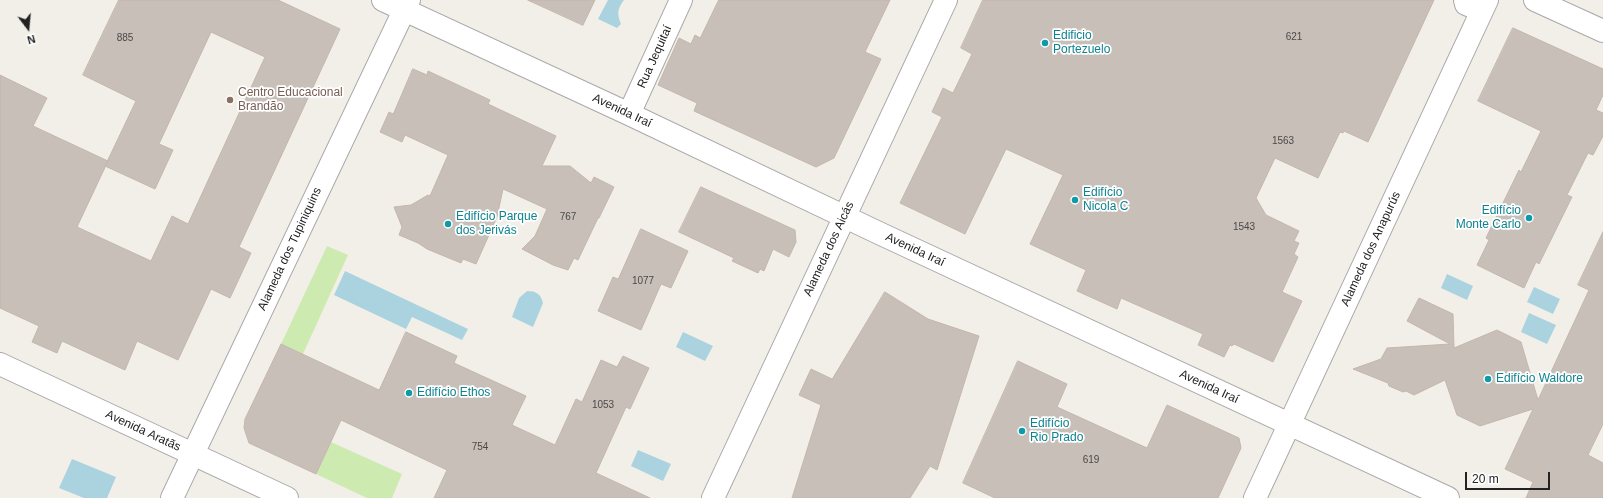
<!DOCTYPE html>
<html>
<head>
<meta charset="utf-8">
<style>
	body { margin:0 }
	#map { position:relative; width:1603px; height:498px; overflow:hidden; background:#f2efe9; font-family:Helvetica,sans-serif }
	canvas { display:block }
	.north { position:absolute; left:8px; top:8px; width:40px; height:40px; -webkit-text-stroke:3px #fff; paint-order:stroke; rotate:164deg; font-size:11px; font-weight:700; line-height:16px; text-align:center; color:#222 }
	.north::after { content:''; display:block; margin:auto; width:14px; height:18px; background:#222; clip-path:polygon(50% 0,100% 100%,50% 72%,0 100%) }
	.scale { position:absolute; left:1465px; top:472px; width:85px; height:18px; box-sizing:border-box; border:2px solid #222; border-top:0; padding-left:5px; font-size:12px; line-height:14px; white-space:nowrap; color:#222; -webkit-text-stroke:3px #fff; paint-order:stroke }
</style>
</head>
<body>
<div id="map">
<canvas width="1603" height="498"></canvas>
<div class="north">N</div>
<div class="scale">20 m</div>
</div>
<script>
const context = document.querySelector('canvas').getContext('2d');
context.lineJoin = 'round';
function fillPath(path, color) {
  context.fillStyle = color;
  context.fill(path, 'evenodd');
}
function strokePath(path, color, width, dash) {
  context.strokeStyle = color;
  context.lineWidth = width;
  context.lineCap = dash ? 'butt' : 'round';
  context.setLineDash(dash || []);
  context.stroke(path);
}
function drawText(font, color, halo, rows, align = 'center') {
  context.font = font + ' Helvetica,sans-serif';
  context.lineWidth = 3.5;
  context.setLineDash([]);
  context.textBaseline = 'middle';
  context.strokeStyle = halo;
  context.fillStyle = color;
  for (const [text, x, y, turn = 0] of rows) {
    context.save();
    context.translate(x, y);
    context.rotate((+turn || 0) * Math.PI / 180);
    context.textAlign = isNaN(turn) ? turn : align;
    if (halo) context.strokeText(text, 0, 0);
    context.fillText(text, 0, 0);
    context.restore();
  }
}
const grass = new Path2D(`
	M327 246 348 255 303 354 281 344Z
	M331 442 402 474 392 498H367L316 474Z`);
const water = new Path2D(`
	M608 0H624C617 9 617 14 621 24L617 28 598 19Z
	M345 271 468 329 462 340 412 317 406 329 334 295Z
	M1447 274 1473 286 1467 300 1441 288Z
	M1534 287 1560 299 1553 314 1527 302Z
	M527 291C536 291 541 294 543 303L533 327 512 317 519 298Z
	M1529 313 1556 325 1547 344 1521 332Z
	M683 332 713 346 705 361 676 347Z
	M638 450 671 464 663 481 631 466Z
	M72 459 116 477 107 498H84L59 488Z`);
const building = new Path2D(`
	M119 0H278L340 29 239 247 251 253 230 298 211 289 178 360 137 341 125 370 62 341 57 353 32 342 39 326 0 308V75L47 98 33 126 108 161 77 227 151 261 172 216 188 224 265 57 211 32 159 144 173 150 155 189 105 166 136 101 83 75Z
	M528 0H595L583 25Z
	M719 0H890L865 52 881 59 834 158 816 167 694 111 697 103 658 85 679 38 691 44 695 35 700 38Z
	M983 0H1434L1368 142 1344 131 1343 133 1340 132 1318 178 1275 158 1256 198 1266 215 1299 231 1294 241 1299 243 1294 254 1298 257 1282 292 1302 301 1273 362 1234 344 1232 346 1230 345 1224 357 1198 345 1203 334 1121 298 1117 309 1077 291 1086 270 1030 244 1063 175 1006 149 965 234 900 203 942 117 932 112 943 88 953 93 972 54 961 48Z
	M1513 28 1603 69V95L1596 110 1603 113V136L1593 155 1588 153 1567 195 1572 197 1539 264 1536 262 1524 288 1477 265 1489 240 1486 238 1519 170 1521 172 1541 131 1478 101Z
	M413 69 427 75 428 71 490 100 488 104 556 136 542 166H570L591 183 594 177 614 187 599 218H598L578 260 574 258 568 270 553 265 522 249 535 236 547 209 503 189 497 217 476 264 463 259 461 263 427 249 418 243 399 235 402 227 394 207 411 205 428 195 430 196 448 155 405 135 402 142 380 132 389 112 393 114Z
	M701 187 795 230 796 242 789 257 773 249 764 271 760 269 758 273 732 261 734 258 679 232Z
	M641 229 688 251 671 288 661 284 641 330 598 311 613 277 618 279Z
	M1603 232V424L1588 455 1603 463V498H1526L1533 482 1505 469 1533 409 1480 426 1457 415 1445 380 1414 395 1406 391 1403 392 1389 386 1388 383 1353 369 1381 359 1387 348 1450 344 1407 321 1419 298 1453 314 1454 348 1497 330 1521 342 1538 400 1589 290 1578 285Z
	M885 292 928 319 979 336 937 470 930 466 910 498H792L821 405 799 395 811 369 832 379Z
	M406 332 457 356 454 363 526 396 512 425 555 445 576 399 582 402 601 360 617 367 623 356 649 368 630 409 626 407 596 473 650 498H434L447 470 341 420 316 474 249 443 244 428 245 419 281 344 379 390Z
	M1018 361 1067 384 1057 407 1147 448 1167 405 1239 438 1241 448 1218 498H995L963 483Z`);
const minor = new Path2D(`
	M383 0 629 114 881 234 1448 498
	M1465 0 1466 4 1482 11
	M1535 0 1603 31
	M629 114 681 0
	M0 364 287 498
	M172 498 409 0
	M713 498 946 0
	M1255 498 1487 0`);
const markers = [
	[1045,43,4,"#0f9aa8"],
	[230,100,4,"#8d6e63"],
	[1075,200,4,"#0f9aa8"],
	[1529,218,4,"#0f9aa8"],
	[448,224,4,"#0f9aa8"],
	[1488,379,4,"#0f9aa8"],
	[409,393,4,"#0f9aa8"],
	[1022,431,4,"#0f9aa8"]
];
const numberNames = [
	["621",1294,37],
	["885",125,38],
	["1563",1283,141],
	["767",568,217],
	["1543",1244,227],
	["1077",643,281],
	["1053",603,405],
	["754",480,447],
	["619",1091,460]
];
const cultureNames = [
	["Edificio",1053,36],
	["Portezuelo",1053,50],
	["Edifício",1083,193],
	["Nicola C",1083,207],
	["Edifício",1521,211,"right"],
	["Monte Carlo",1521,225,"right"],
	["Edifício Parque",456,217],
	["dos Jerivás",456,231],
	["Edifício Waldore",1496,379],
	["Edifício Ethos",417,393],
	["Edifício",1030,424],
	["Rio Prado",1030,438]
];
const streetNames = [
	["Rua Jequitaí",655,57,-66],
	["Avenida Iraí",622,111,25],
	["Alameda dos Tupiniquins",290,249,-65],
	["Alameda dos Aicás",829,249,-65],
	["Alameda dos Anapurús",1371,249,-65],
	["Avenida Iraí",915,250,25],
	["Avenida Iraí",1209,387,25],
	["Avenida Aratãs",143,431,25]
];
const educationNames = [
	["Centro Educacional",238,93],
	["Brandão",238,107]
];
fillPath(grass, '#cdebb0');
fillPath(water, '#aad3df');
fillPath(building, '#c7bfb8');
strokePath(building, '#c4b6ab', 1);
strokePath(minor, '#a9a9a9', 24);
strokePath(minor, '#fff', 22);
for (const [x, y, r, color] of markers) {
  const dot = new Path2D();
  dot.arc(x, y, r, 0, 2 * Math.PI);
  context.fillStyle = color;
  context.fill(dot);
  strokePath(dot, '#fff', 1.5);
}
drawText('10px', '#4b4948', null, numberNames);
drawText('12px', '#0d838f', '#fff', cultureNames, 'left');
drawText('12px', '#222', '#fff', streetNames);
drawText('12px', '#785e54', '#fff', educationNames, 'left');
</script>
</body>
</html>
